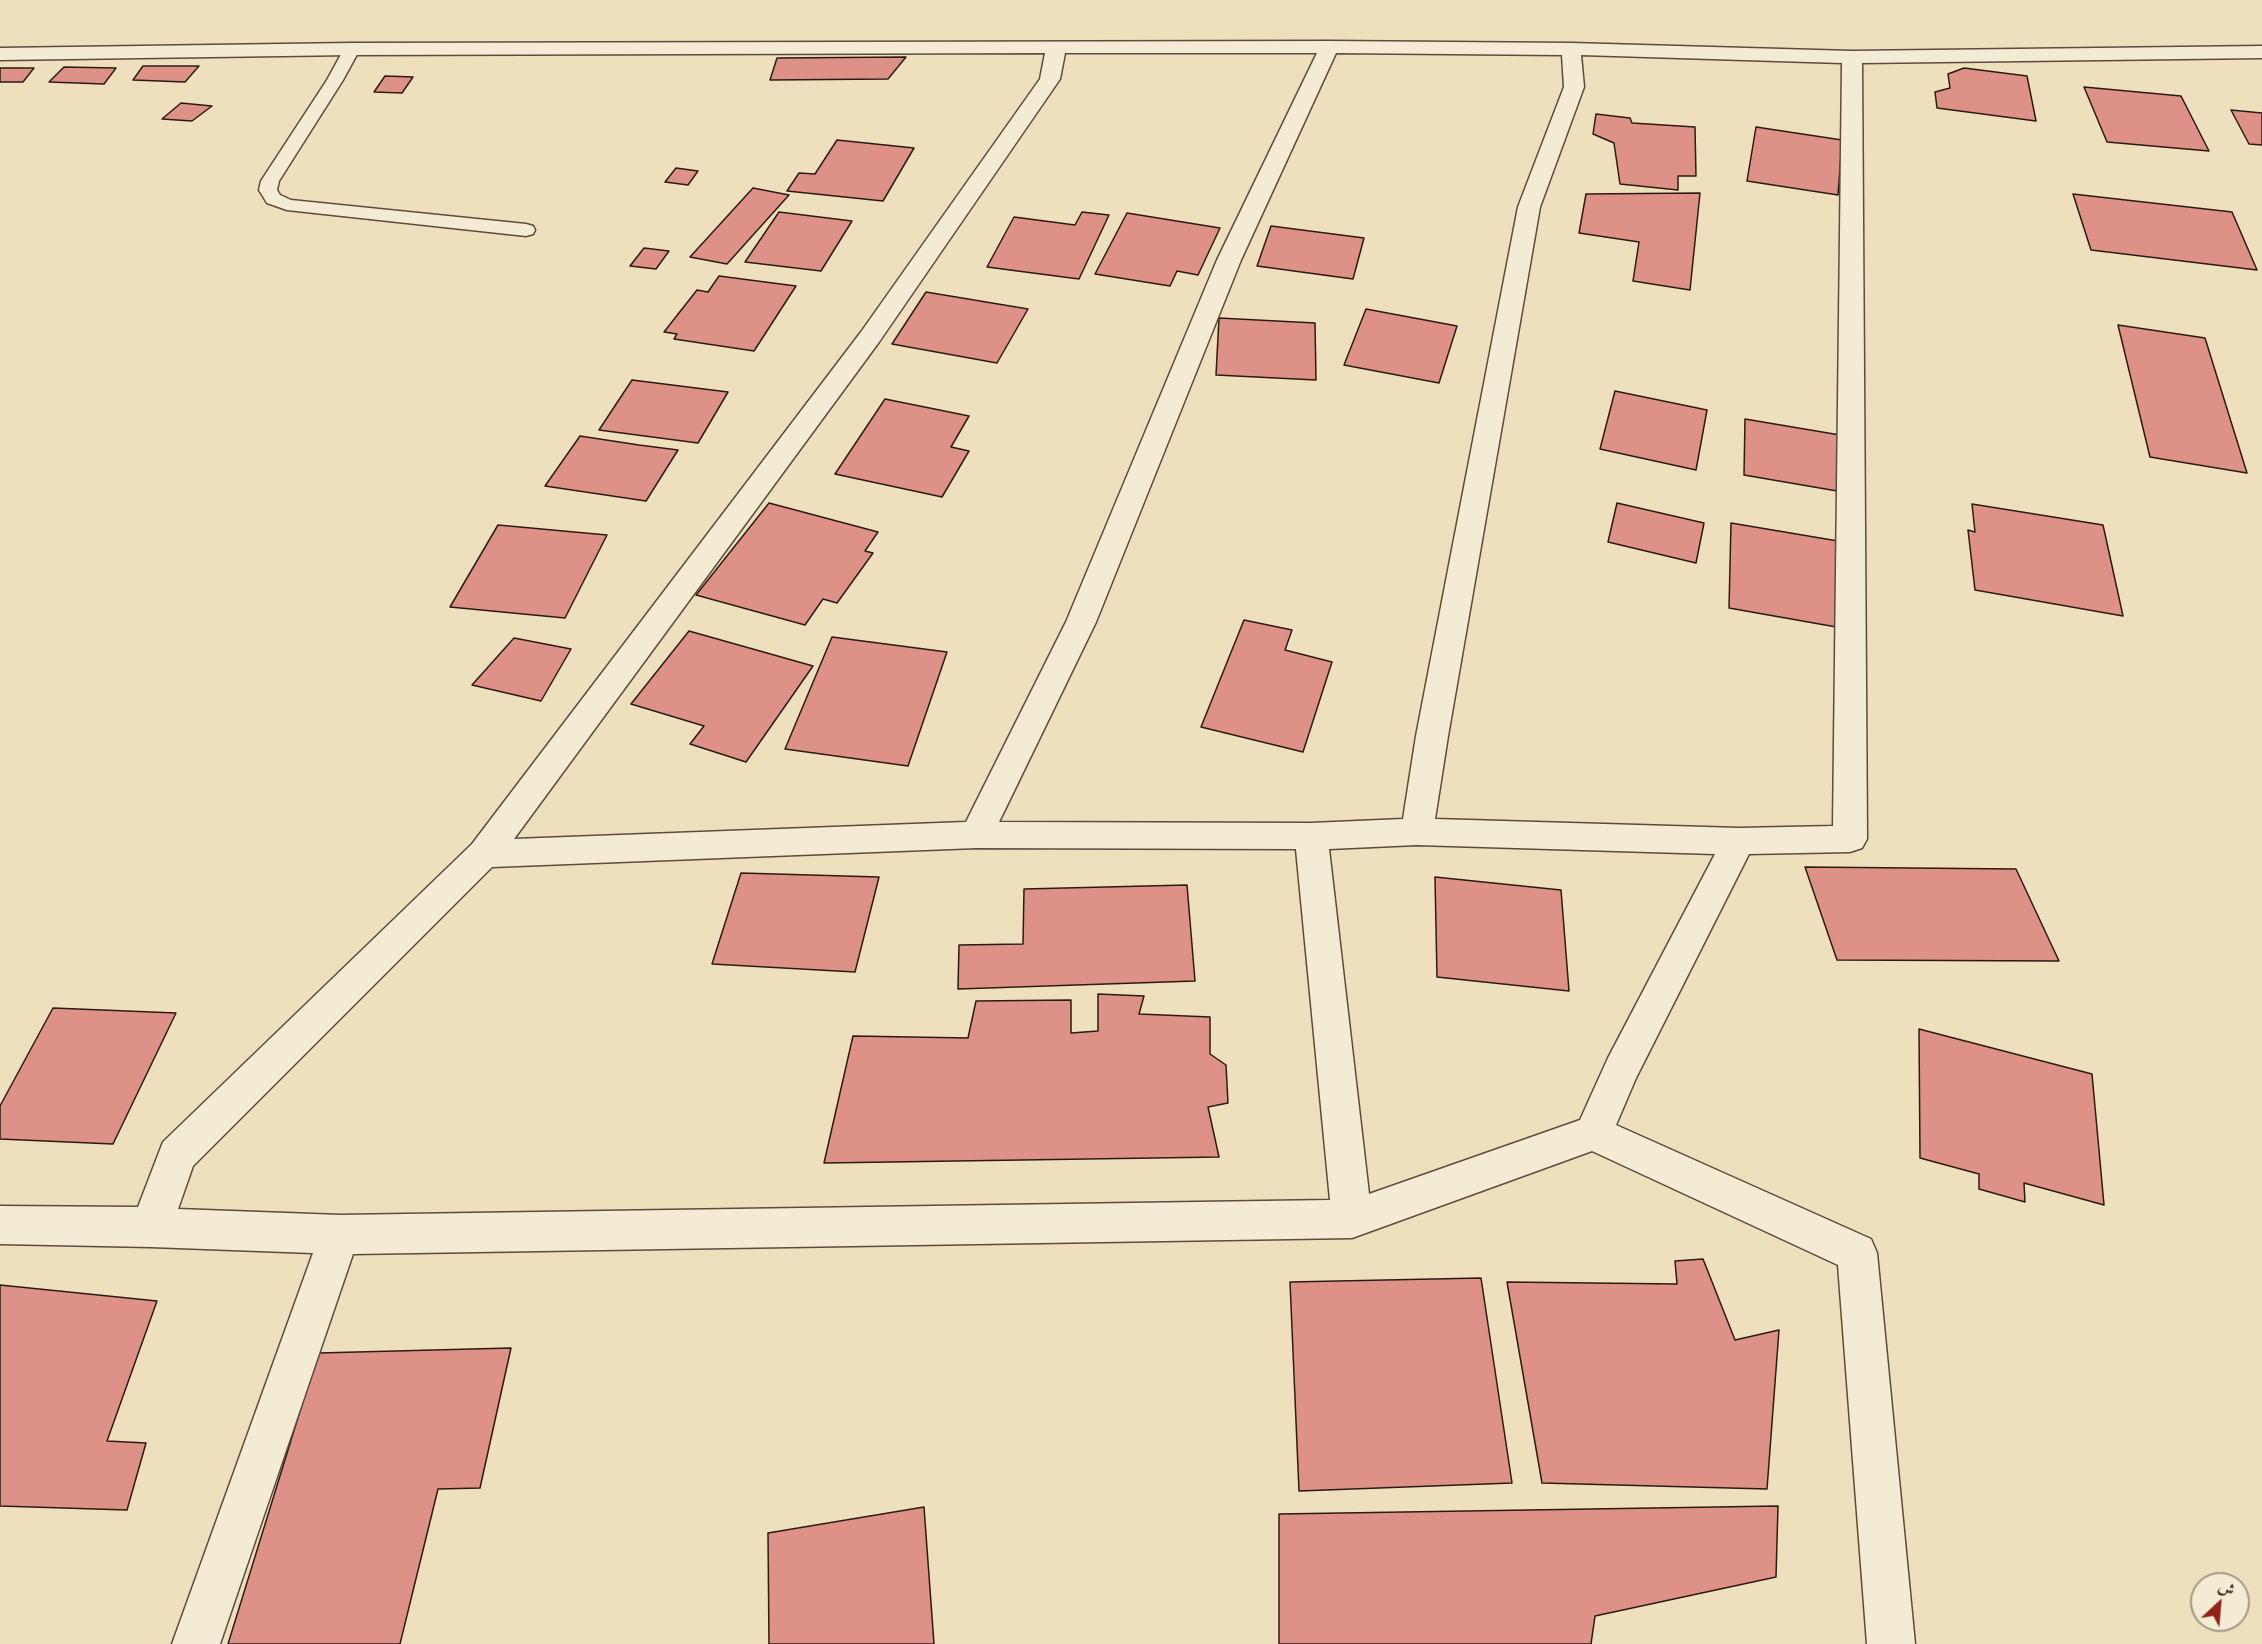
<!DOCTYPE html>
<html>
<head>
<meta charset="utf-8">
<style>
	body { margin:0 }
	#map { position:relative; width:2262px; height:1644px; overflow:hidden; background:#eee0bd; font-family:"Gentium Book Plus",Amiri,serif }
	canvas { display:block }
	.north { position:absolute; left:2190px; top:1572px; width:60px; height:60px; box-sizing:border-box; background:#f4ebd4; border:2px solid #a49887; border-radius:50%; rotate:26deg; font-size:16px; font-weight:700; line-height:24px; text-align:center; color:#2c1b13 }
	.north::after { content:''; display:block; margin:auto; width:21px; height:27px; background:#8f2418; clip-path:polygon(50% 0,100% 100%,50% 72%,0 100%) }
</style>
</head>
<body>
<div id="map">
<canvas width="2262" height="1644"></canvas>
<div class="north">ش</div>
</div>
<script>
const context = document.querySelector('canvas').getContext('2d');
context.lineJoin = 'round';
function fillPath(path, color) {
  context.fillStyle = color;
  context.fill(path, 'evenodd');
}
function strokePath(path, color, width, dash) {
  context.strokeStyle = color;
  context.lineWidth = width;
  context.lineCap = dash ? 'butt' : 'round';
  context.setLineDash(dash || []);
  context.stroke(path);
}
const building = new Path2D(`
	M906 57 888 79 770 80 777 58Z
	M143 66H199L185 82 133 80Z
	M64 67 116 68 104 84 49 82Z
	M0 68H34L23 82H0Z
	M1964 68 2027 76 2036 121 1937 108 1935 92 1950 88 1948 74Z
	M385 76 413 77 402 93 374 92Z
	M2084 87 2181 96 2209 151 2107 142Z
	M181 103 212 106 192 121 162 119Z
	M2231 110 2262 113V145L2249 144Z
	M1596 114 1630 118 1632 123 1695 127 1696 176H1678V190L1620 184 1614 143 1593 134Z
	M1756 127 1842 140 1838 195 1747 181Z
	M837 140 914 148 883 201 787 191 799 173 815 174Z
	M676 168 698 171 688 185 665 182Z
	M753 188 789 195 727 264 690 257Z
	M1700 193 1690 290 1633 281 1639 242 1579 233 1586 194Z
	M2073 194 2232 212 2257 270 2091 250Z
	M779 212 852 221 821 271 745 262Z
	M1082 212 1109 215 1079 279 987 267 1014 217 1075 225Z
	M1127 213 1220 228 1198 275 1177 271 1170 286 1095 274Z
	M1271 226 1364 238 1353 279 1257 266Z
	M644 248 669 251 656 269 630 266Z
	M719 276 796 286 754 351 674 339 677 334 664 332 697 290 708 292Z
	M926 292 1028 309 997 363 892 344Z
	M1366 309 1457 326 1439 383 1344 365Z
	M1219 318 1315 323 1316 380 1216 375Z
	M2118 325 2205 338 2247 473 2150 457Z
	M632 380 728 392 698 443 599 430Z
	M1615 391 1707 410 1696 470 1600 449Z
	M885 399 969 416 951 447 969 451 942 497 835 474Z
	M1745 419 1840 435 1843 492 1744 475Z
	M580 436 639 445 678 450 646 501 545 486Z
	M769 503 878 532 865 551 873 553 837 603 823 599 805 625 696 595Z
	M1617 503 1704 523 1696 563 1608 542Z
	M1972 504 2103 525 2123 616 1975 590 1968 530 1975 532Z
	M1731 523 1838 541 1842 628 1729 608Z
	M498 525 607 535 565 618 450 607Z
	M1244 620 1292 630 1285 650 1332 662 1303 752 1201 727Z
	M689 631 813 666 746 762 690 744 704 726 631 704Z
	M832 637 947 652 908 766 785 749Z
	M514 638 571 649 541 701 472 685Z
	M1805 867 2016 869 2059 961 1837 960Z
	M741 873 879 877 855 972 712 964Z
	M1435 877 1561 890 1569 991 1437 977Z
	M1187 885 1195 981 958 989 959 945 1023 944 1024 889Z
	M1098 994 1144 996 1139 1014 1210 1017V1054L1226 1065 1228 1103 1208 1107 1219 1157 824 1163 853 1036 968 1038 976 1001 1071 1000V1033L1098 1031Z
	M53 1008 176 1013 113 1144 0 1139V1106Z
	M1919 1029 2092 1074 2104 1205 2024 1183 2025 1202 1979 1189V1174L1920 1158Z
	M1703 1259 1735 1340 1779 1330 1767 1489 1542 1483 1507 1282 1677 1284 1675 1261Z
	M1481 1278 1512 1483 1299 1491 1290 1282Z
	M0 1285 157 1301 107 1441 146 1443 127 1510 0 1506Z
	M511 1348 480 1488 438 1489 400 1644H228L318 1353Z
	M1778 1506 1776 1577 1595 1616 1591 1644H1279V1514Z
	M924 1507 934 1644H769L768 1533Z`);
const service = new Path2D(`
	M352 44 360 49 343 80 279 181 277 190 280 195 291 200 526 224 533 226 535 230 533 234 526 236 287 210 267 203 259 190 261 181 327 80 344 49Z`);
const minor = new Path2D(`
	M1329 41 1571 43 1852 51 2262 46V58L1862 63 1867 839 1862 848 1850 852 1749 854 1636 1078 1616 1125 1871 1239 1877 1253 1915 1644H1867L1838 1265 1592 1151 1352 1238 353 1254 220 1644H172L313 1253 151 1247 0 1244V1206L138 1207 163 1142 472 844 861 332 1040 79 1045 53 352 55 0 60V48L352 43ZM1065 53H1317L1217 260 1066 622 966 822 514 839 879 342 1060 79ZM1336 53 1562 55 1564 87 1518 207 1416 736 1403 819 1311 823 999 822 1096 622 1241 260ZM1581 55 1842 63 1833 826 1739 828 1435 819 1448 736 1540 207 1584 87ZM1417 845 1715 854 1608 1058 1580 1120 1369 1194 1329 849ZM976 848 1296 849 1330 1200 340 1215 178 1209 193 1166 492 867Z`);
fillPath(building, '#de9187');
strokePath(building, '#2c1b13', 1.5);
strokePath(service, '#5c4c3e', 3);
strokePath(minor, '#5c4c3e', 3);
fillPath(service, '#f4ebd4');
fillPath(minor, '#f4ebd4');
</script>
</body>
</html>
